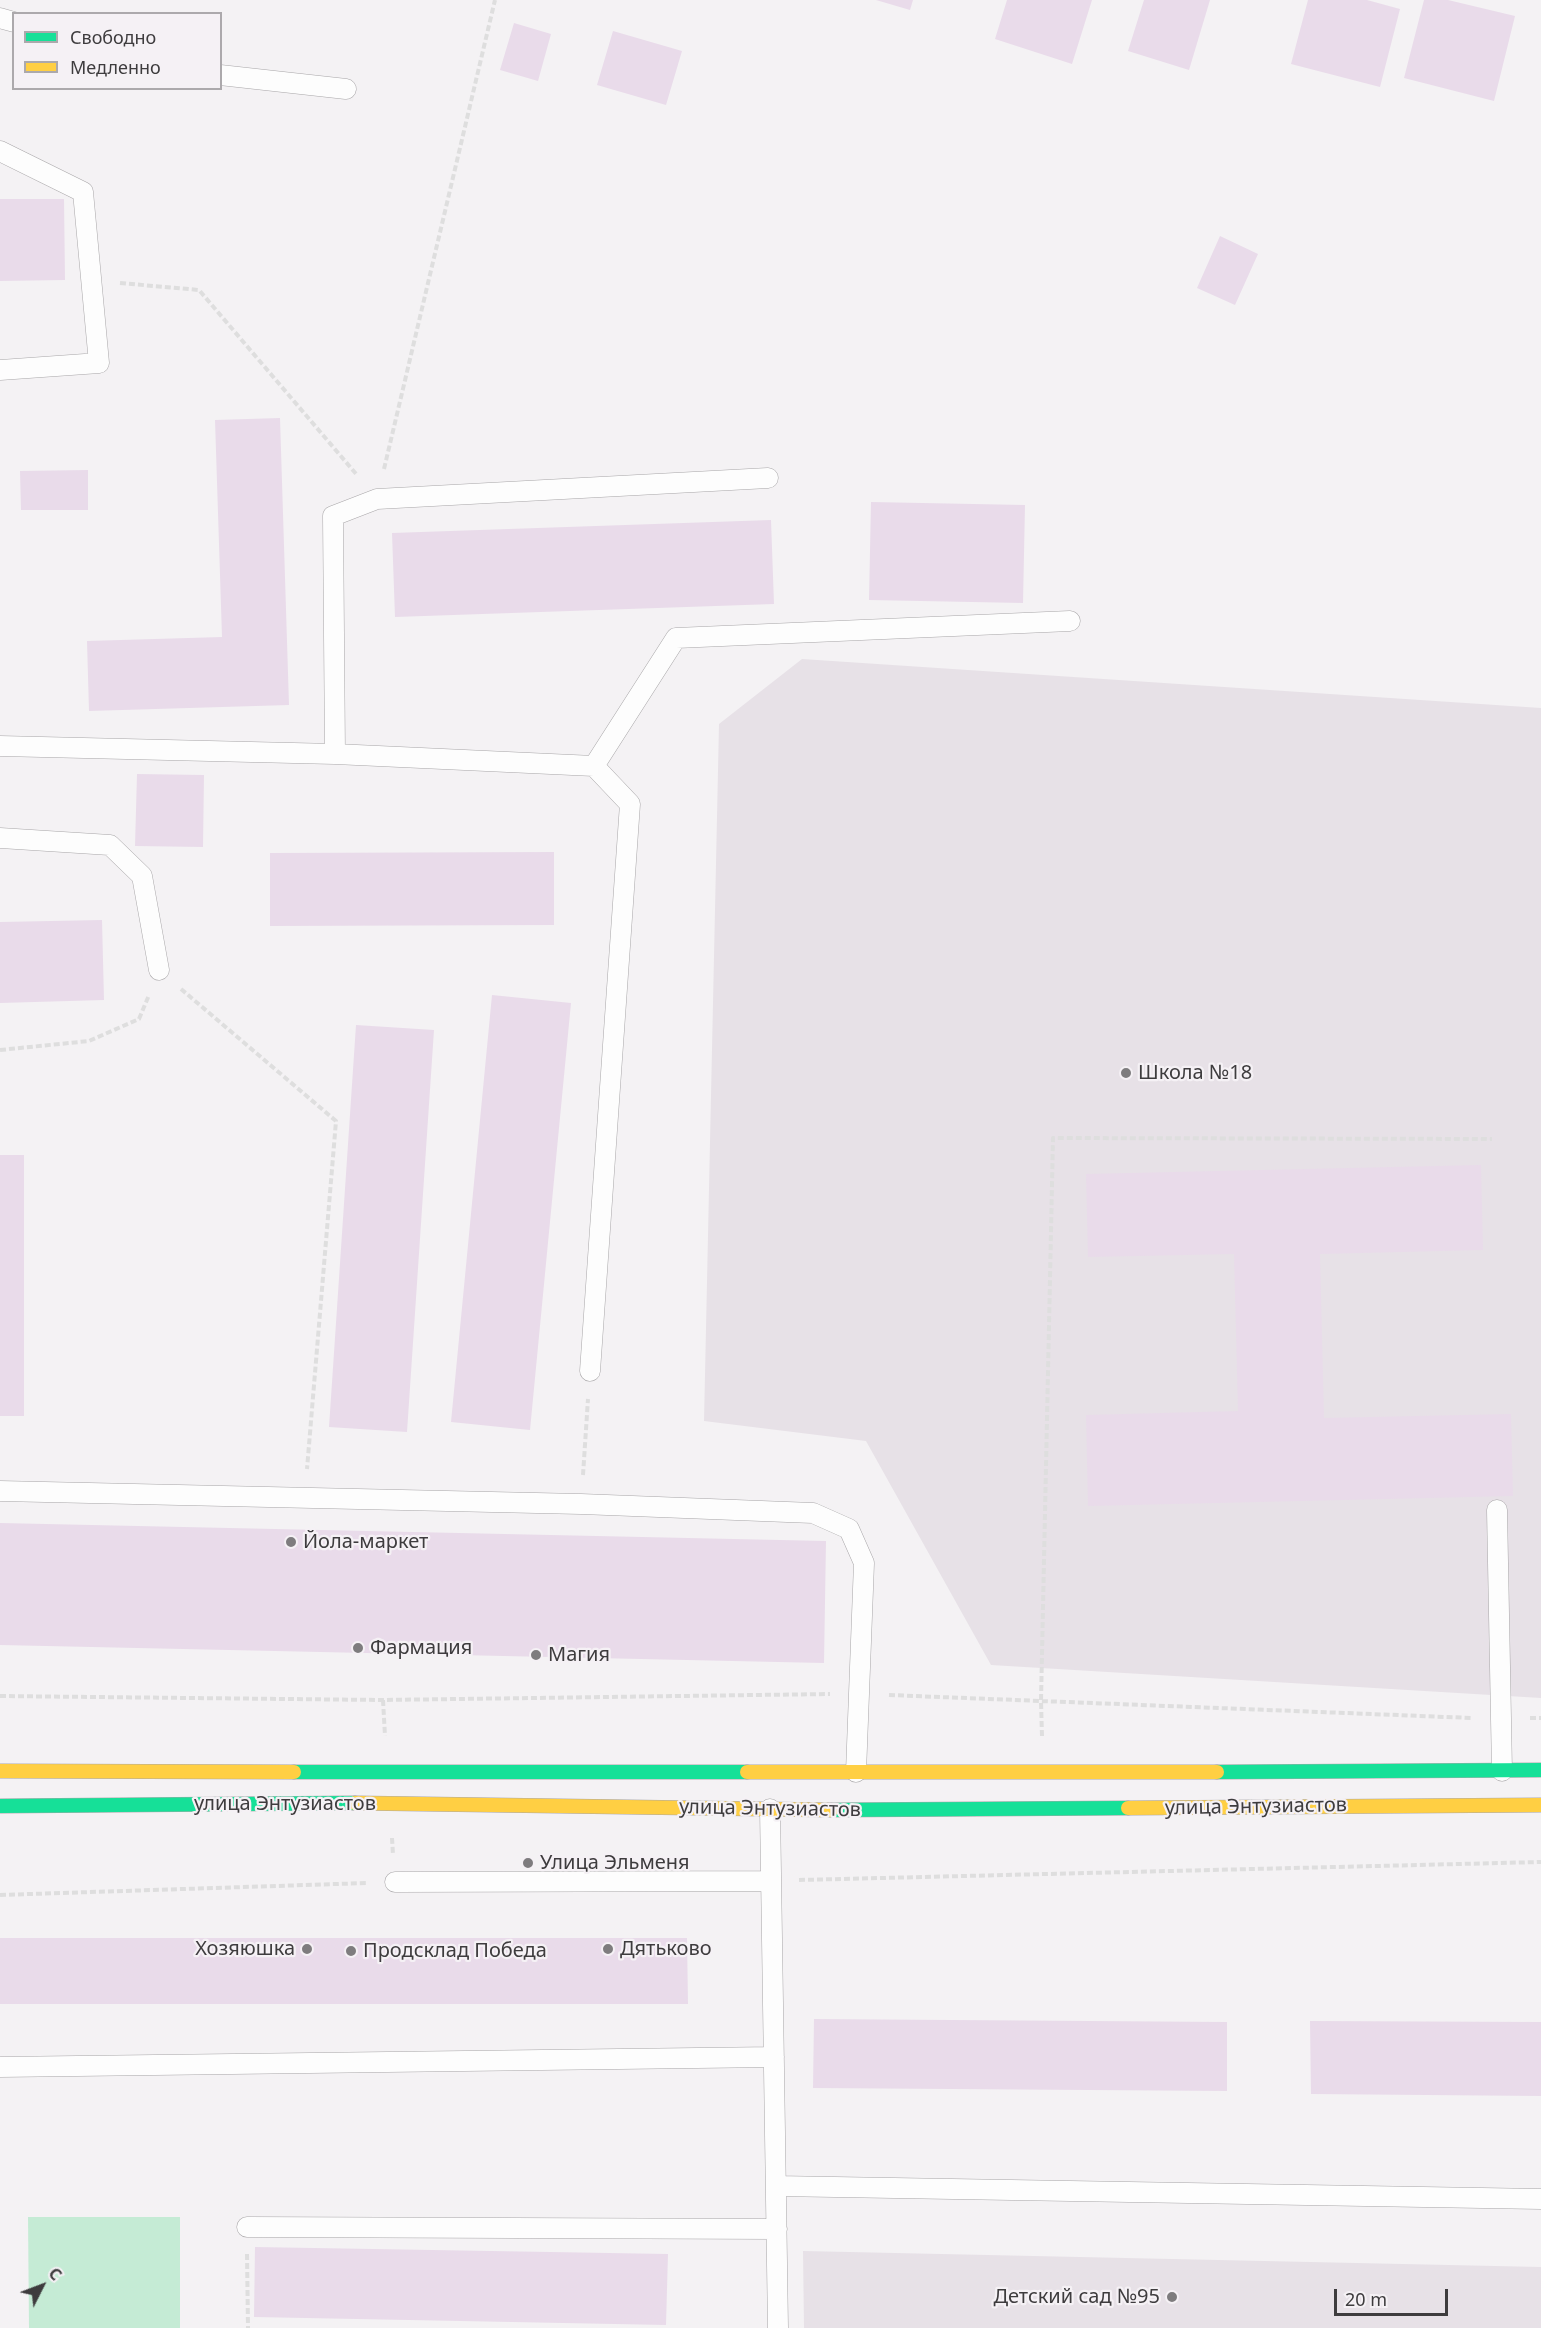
<!DOCTYPE html>
<html>
<head>
<meta charset="utf-8">
<style>
	body { margin:0 }
	#map { position:relative; width:1541px; height:2328px; overflow:hidden; background:#f4f2f4; font-family:"Noto Sans",sans-serif }
	canvas { display:block }
	.legend { position:absolute; left:12px; top:12px; width:210px; height:78px; box-sizing:border-box; background:#f5f1f5; border:2px solid #aca9ac; margin:0; padding:8px 10px; list-style:none; font-size:18px; color:#3e3c3e }
	.legend li { display:flex; align-items:center; gap:12px; height:30px }
	.legend b { width:30px; border:2px solid #aca9ac }
	.north { position:absolute; left:12px; top:2256px; width:60px; height:60px; -webkit-text-stroke:4px #f5f1f5; paint-order:stroke; rotate:48deg; font-size:16px; font-weight:700; line-height:24px; text-align:center; color:#3e3c3e }
	.north::after { content:''; display:block; margin:auto; width:21px; height:27px; background:#3e3c3e; clip-path:polygon(50% 0,100% 100%,50% 72%,0 100%) }
	.scale { position:absolute; left:1334px; top:2289px; width:114px; height:27px; box-sizing:border-box; border:3px solid #3e3c3e; border-top:0; padding-left:8px; font-size:18px; line-height:21px; white-space:nowrap; color:#3e3c3e; -webkit-text-stroke:4px #f5f1f5; paint-order:stroke }
</style>
</head>
<body>
<div id="map">
<canvas width="1541" height="2328"></canvas>
<ul class="legend">
<li><b style="height:8px;background:#16e098"></b>Свободно</li>
<li><b style="height:8px;background:#ffcf43"></b>Медленно</li>
</ul>
<div class="north">С</div>
<div class="scale">20 m</div>
</div>
<script>
const context = document.querySelector('canvas').getContext('2d');
context.lineJoin = 'round';
function fillPath(path, color) {
  context.fillStyle = color;
  context.fill(path, 'evenodd');
}
function strokePath(path, color, width, dash) {
  context.strokeStyle = color;
  context.lineWidth = width;
  context.lineCap = dash ? 'butt' : 'round';
  context.setLineDash(dash || []);
  context.stroke(path);
}
function drawText(font, color, halo, rows, align = 'center') {
  context.font = font + ' "Noto Sans",sans-serif';
  context.lineWidth = 4.5;
  context.setLineDash([]);
  context.textBaseline = 'middle';
  context.strokeStyle = halo;
  context.fillStyle = color;
  for (const [text, x, y, turn = 0] of rows) {
    context.save();
    context.translate(x, y);
    context.rotate((+turn || 0) * Math.PI / 180);
    context.textAlign = isNaN(turn) ? turn : align;
    if (halo) context.strokeText(text, 0, 0);
    context.fillText(text, 0, 0);
    context.restore();
  }
}
const built = new Path2D(`
	M802 659 1541 708V1698L991 1665 866 1441 704 1421 719 724Z
	M803 2251 1541 2267V2328H804Z`);
const green = new Path2D(`
	M28 2217H180V2328H29Z`);
const building = new Path2D(`
	M876 0H913L910 10Z
	M1007 0H1092L1072 64 995 39Z
	M1144 0H1210L1189 70 1128 51Z
	M1308 0H1367L1400 9 1380 87 1291 64Z
	M1424 0H1448L1515 16 1494 101 1404 78Z
	M514 23 551 34 538 81 500 70Z
	M613 31 682 51 666 105 597 85Z
	M0 199H64L65 280 0 281Z
	M1220 236 1258 254 1235 305 1197 288Z
	M280 418 289 705 89 711 87 641 222 637 215 420Z
	M88 470V510H21L20 471Z
	M871 502 1025 505 1023 603 869 600Z
	M771 520 774 604 395 617 392 533Z
	M137 774 204 775 203 847 135 846Z
	M554 852V925L270 926V853Z
	M102 920 104 1000 0 1003V922Z
	M492 995 571 1003 530 1430 451 1422Z
	M356 1025 434 1030 407 1432 329 1427Z
	M0 1155H24V1416H0Z
	M1481 1165 1483 1250 1320 1254 1324 1418 1511 1414 1513 1496 1088 1506 1086 1415 1238 1411 1234 1254 1088 1257 1086 1174Z
	M0 1523 826 1541 824 1663 0 1645Z
	M0 1938H687L688 2004H0Z
	M814 2019 1227 2022V2091L813 2088Z
	M1310 2021 1541 2022V2096L1311 2094Z
	M255 2247 668 2254 666 2325 254 2317Z`);
const path = new Path2D(`
	M120 283 199 290 357 475
	M384 469 495 0
	M181 989 336 1121 307 1469
	M0 1050 89 1041 139 1019 149 995
	M583 1475 588 1399
	M889 1695 1472 1718
	M0 1696 383 1700 830 1694
	M383 1700 385 1736
	M1530 1718H1541
	M1042 1736 1041 1701 1053 1138 1492 1139
	M392 1838 393 1855
	M799 1880 1541 1862
	M0 1895 367 1883
	M247 2254 248 2328`);
const lane = new Path2D(`
	M0 18 14 22
	M220 75 346 89
	M0 151 83 192 99 363 0 370
	M0 746 335 754
	M594 766 676 638 1070 621
	M0 838 110 845 142 876 159 970
	M590 1371 630 804 594 766 335 754 333 516 377 499 768 478
	M0 1491 581 1504 813 1513 849 1529 864 1563 856 1772
	M1497 1510 1502 1771
	M770 1809 778 2328
	M395 1882 771 1881
	M0 2067 774 2057
	M776 2186 1541 2199
	M247 2227 777 2229`);
const fast = new Path2D(`
	M294 1772H747
	M1217 1772 1541 1770
	M0 1806 355 1803
	M831 1810 1128 1808`);
const slow = new Path2D(`
	M0 1771 294 1772
	M747 1772H1217
	M355 1803 831 1810
	M1128 1808 1541 1805`);
const markers = [
	[1126,1073,6,"#7e7c7e"],
	[291,1542,6,"#7e7c7e"],
	[358,1648,6,"#7e7c7e"],
	[536,1655,6,"#7e7c7e"],
	[528,1863,6,"#7e7c7e"],
	[307,1949,6,"#7e7c7e"],
	[608,1949,6,"#7e7c7e"],
	[351,1951,6,"#7e7c7e"],
	[1172,2297,6,"#7e7c7e"]
];
const poiNames = [
	["Школа №18",1138,1073],
	["Йола-маркет",303,1542],
	["Фармация",370,1648],
	["Магия",548,1655],
	["Улица Эльменя",540,1863],
	["Хозяюшка",295,1949,"right"],
	["Дятьково",620,1949],
	["Продсклад Победа",363,1951],
	["Детский сад №95",1160,2297,"right"]
];
const streetNames = [
	["улица Энтузиастов",285,1804],
	["улица Энтузиастов",1256,1807,-1],
	["улица Энтузиастов",770,1809,1]
];
fillPath(built, '#e7e1e7');
fillPath(green, '#c5ebd5');
fillPath(building, '#e9dbea');
strokePath(lane, '#a8a6a8', 21);
strokePath(fast, '#a8a6a8', 15);
strokePath(slow, '#a8a6a8', 15);
strokePath(path, '#dedede', 4, [6, 3]);
strokePath(lane, '#fdfdfd', 20);
strokePath(fast, '#16e098', 14);
strokePath(slow, '#ffcf43', 14);
for (const [x, y, r, color] of markers) {
  const dot = new Path2D();
  dot.arc(x, y, r, 0, 2 * Math.PI);
  context.fillStyle = color;
  context.fill(dot);
  strokePath(dot, '#f5f1f5', 2);
}
drawText('20px', '#3e3c3e', '#f5f1f5', poiNames, 'left');
drawText('20px', '#3e3c3e', '#f5f1f5', streetNames);
</script>
</body>
</html>
